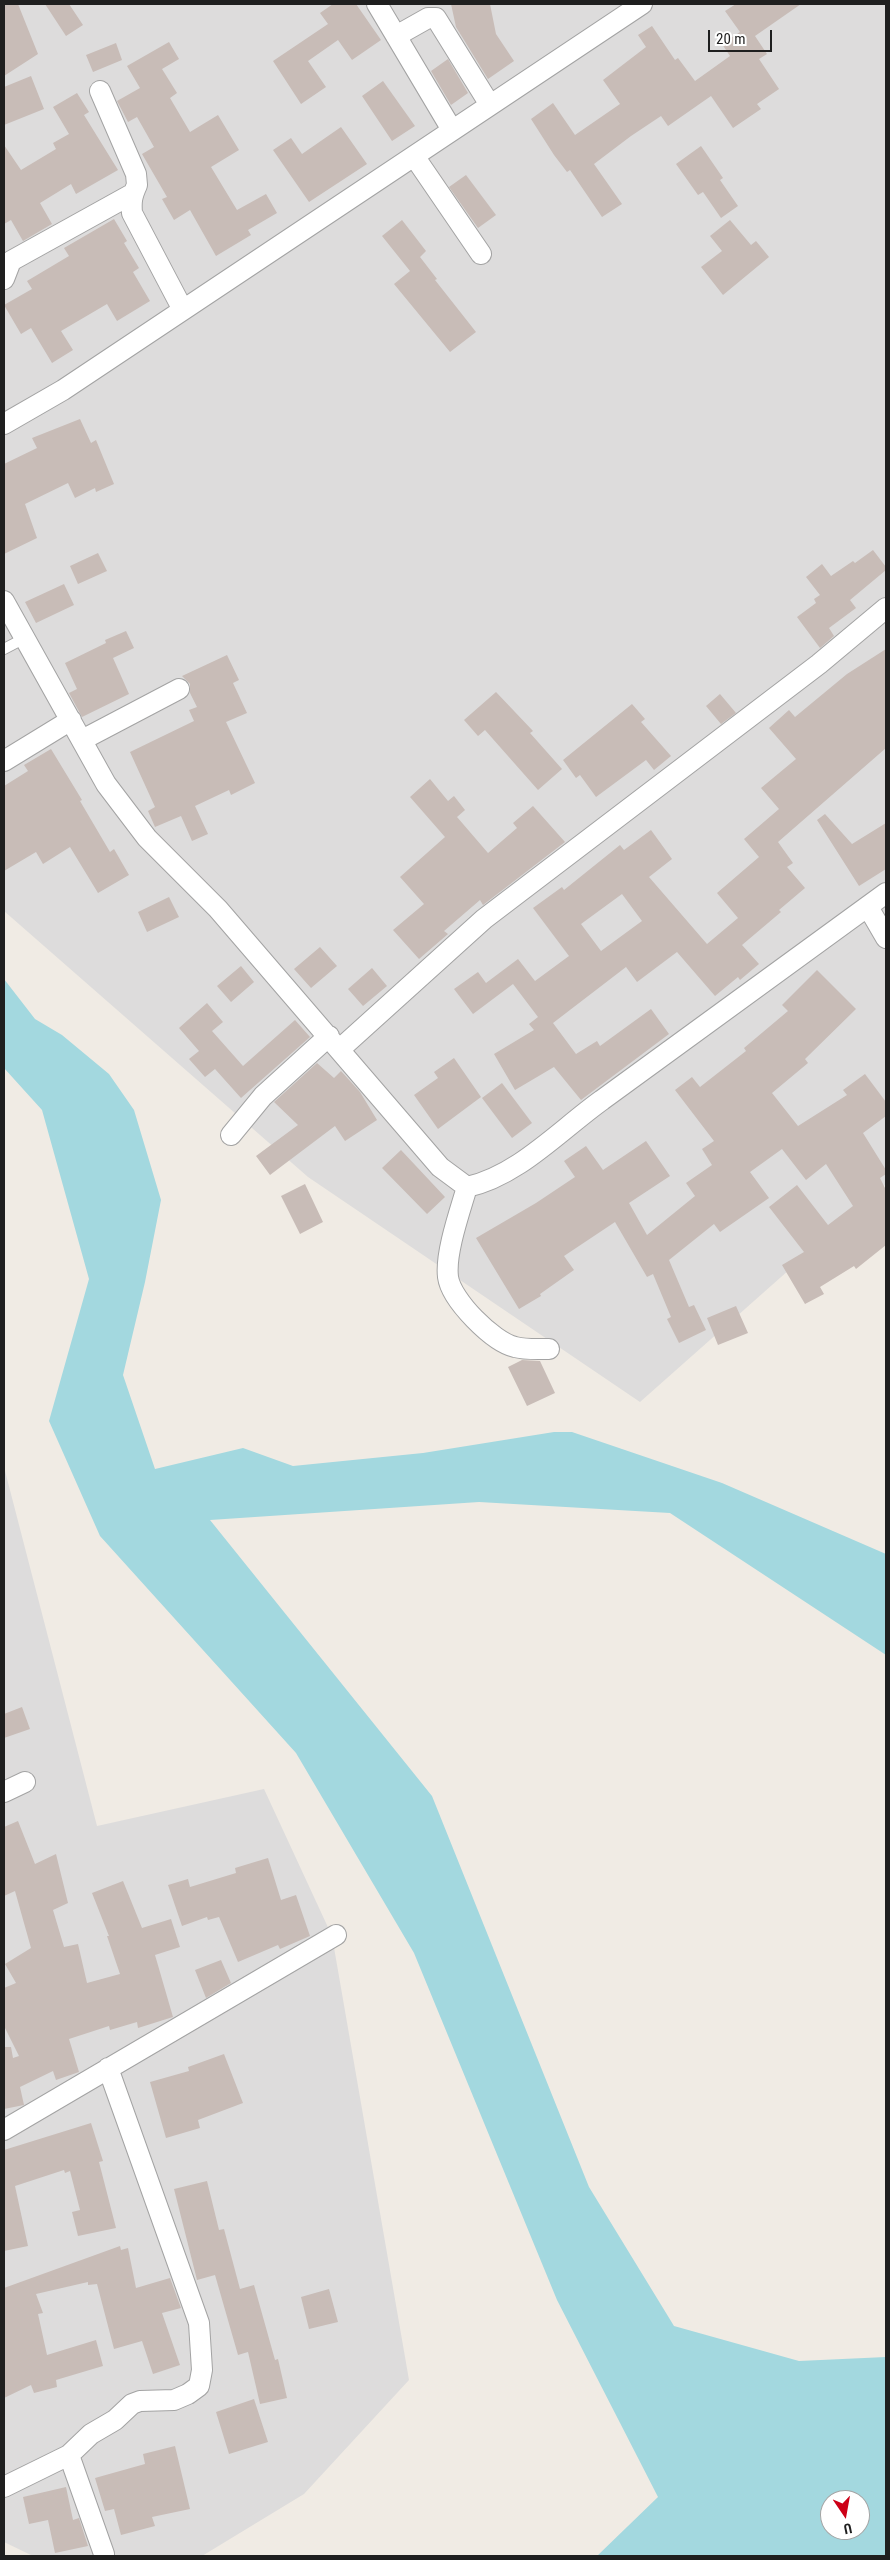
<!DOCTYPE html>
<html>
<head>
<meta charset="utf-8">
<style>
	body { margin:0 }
	#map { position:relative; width:890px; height:2560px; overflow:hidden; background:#f0ebe4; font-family:"Roboto Condensed",sans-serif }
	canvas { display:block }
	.frame { position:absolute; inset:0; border:5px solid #1f1f1f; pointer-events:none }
	.north { position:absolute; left:820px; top:2490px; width:50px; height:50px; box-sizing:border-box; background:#fff; border:1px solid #a5a5a5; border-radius:50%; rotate:168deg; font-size:14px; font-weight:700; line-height:20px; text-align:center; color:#1f1f1f }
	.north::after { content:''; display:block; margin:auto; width:18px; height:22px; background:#cd0017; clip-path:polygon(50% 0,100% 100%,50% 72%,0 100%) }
	.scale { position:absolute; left:708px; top:30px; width:64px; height:22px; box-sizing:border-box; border:2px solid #1f1f1f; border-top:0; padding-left:6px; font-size:15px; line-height:18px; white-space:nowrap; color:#1f1f1f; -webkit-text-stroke:4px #fff; paint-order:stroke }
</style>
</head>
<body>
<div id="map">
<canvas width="890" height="2560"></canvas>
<div class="frame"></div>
<div class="north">U</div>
<div class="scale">20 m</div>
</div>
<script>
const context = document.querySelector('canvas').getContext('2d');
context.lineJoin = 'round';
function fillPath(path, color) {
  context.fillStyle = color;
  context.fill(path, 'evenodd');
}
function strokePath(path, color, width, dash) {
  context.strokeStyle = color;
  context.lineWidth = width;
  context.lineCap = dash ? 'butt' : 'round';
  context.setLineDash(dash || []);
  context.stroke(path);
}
const residential = new Path2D(`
	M4 4H886V1184L640 1402 308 1177 4 911Z
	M4 1467 97 1826 264 1789 332 1936 409 2380 304 2494 202 2556H33L4 2542Z`);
const water = new Path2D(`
	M4 979 35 1019 62 1035 109 1074 134 1110 161 1200 145 1282 123 1375 155 1469 243 1448 293 1466 423 1453 554 1432H572L722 1483 886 1554V1655L670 1513 479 1502 210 1520 432 1796 589 2187 674 2326 799 2361 886 2357V2556H597L658 2497 557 2300 414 1953 296 1753 100 1536 49 1421 89 1279 42 1110 4 1068ZM830 2500H860V2530H830Z`);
const building = new Path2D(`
	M4 4H18L38 54 4 76Z
	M45 4H69L83 25 66 36Z
	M333 4H356L381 40 352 60 338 40 308 61 326 87 301 104 273 61 328 24 320 13Z
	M451 4H490L496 34 514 61 488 79 456 27Z
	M736 4H801L755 36 767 54 759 59 779 89 757 104 761 109 733 128 711 96 668 126 661 116 631 136 594 164 622 204 602 217 570 170 567 172 554 155 531 119 553 103 575 135 620 104 603 80 646 47 638 35 652 26 675 60 678 58 695 81 730 56 722 44 740 32 725 11Z
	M169 42 179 59 162 69 177 93 170 98 190 132 218 115 239 150 211 167 237 210 266 194 277 213 248 230 251 235 216 256 190 210 174 220 162 199 167 197 142 154 154 147 137 117 128 122 117 101 140 88 127 66Z
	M116 43 122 60 93 72 86 55Z
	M448 59 468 93 451 105 431 71Z
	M31 76 44 109 4 125V87Z
	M383 81 415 126 392 141 362 96Z
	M77 93 89 112 84 115 118 170 76 194 71 184 40 203 52 224 23 241 11 220 4 224V145L21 170 56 149 53 143 69 134 53 107Z
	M341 127 367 164 309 202 273 150 291 138 302 154Z
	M701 146 723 178 720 180 738 206 721 218 703 192 698 195 676 164Z
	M466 175 496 215 478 228 449 187Z
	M114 219 127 241 124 243 139 268 133 272 150 301 117 321 107 304 61 331 73 350 52 363 31 328 21 334 4 305 32 289 27 281 69 256 64 248Z
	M402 220 426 251 420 257 437 279 435 280 476 332 450 352 394 284 410 271 382 236Z
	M730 220 751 245 756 241 769 257 723 295 701 267 722 251 710 236Z
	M80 419 91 443 96 440 114 484 96 492 95 488 75 498 68 483 25 504 37 538 4 554V464L37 448 32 438Z
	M873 550 886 567V570L850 600 856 608 829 628 834 636 820 648 797 617 816 603 814 599 820 595 806 577 822 564 831 576 853 561 855 563Z
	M98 553 107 571 78 584 70 566Z
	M64 584 74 605 36 623 25 602Z
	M126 631 134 648 113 658 129 694 82 717 69 693 77 689 65 663 106 643 105 640Z
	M886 649V748L778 842 793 863 787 867 805 888 779 910 781 912 742 945 759 964 740 980 738 977 715 996 677 952 637 982 626 967 553 1023 576 1054 597 1041 600 1046 651 1009 669 1034 581 1100 554 1067 515 1090 494 1054 534 1030 529 1024 538 1017 513 984 473 1014 454 989 478 972 486 983 518 959 535 981 569 956 533 908 562 887 564 890 620 845 624 850 651 830 672 859 649 877 707 944 738 918 717 893 759 857 744 839 779 809 761 788 796 759 769 728 789 710 795 717 847 674ZM622 894 642 921 601 951 581 924Z
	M227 655 239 680 233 683 247 713 226 722 255 783 231 795 229 790 195 806 208 834 192 841 181 816 155 827 148 811 155 807 130 752 194 721 189 710 197 707 190 693V684L182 676Z
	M496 692 533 731 530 733 562 769 538 790 485 730 478 736 464 720Z
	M720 694 736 713 721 724 706 706Z
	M632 704 645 719 641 722 671 756 654 770 646 760 596 797 580 775 576 778 563 760Z
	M51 749 82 800 80 801 110 852 114 849 129 875 98 893 70 847 43 864 36 852 4 871V786L28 771 24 765Z
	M430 779 448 801 454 796 465 810 457 817 488 853 517 828 513 823 533 806 565 842 483 905 480 900 444 931 448 934 419 959 393 930 424 904 400 877 445 837 410 797Z
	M825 814 852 844 886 823V869L859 886 817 820Z
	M169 897 179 917 147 932 138 912Z
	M320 947 337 966 311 988 294 969Z
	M241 966 254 982 231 1002 217 986Z
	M372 968 387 986 363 1006 348 989Z
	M817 970 856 1009 805 1059 808 1063 772 1093 798 1126 847 1095 843 1090 865 1074 886 1102V1116L863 1133 886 1170V1174L880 1178 886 1190V1245L856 1269 854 1266 820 1287 824 1294 805 1304 782 1265 804 1252 769 1207 797 1185 828 1225 853 1206 826 1164 806 1180 782 1149 750 1172 769 1198 720 1232 714 1224 669 1260 689 1307 694 1305 706 1330 679 1343 667 1319 671 1317 653 1274 647 1277 615 1222 564 1256 574 1270 540 1294 541 1296 519 1309 476 1238 536 1203 575 1177 564 1161 586 1146 603 1170 646 1141 670 1176 629 1203 647 1235 695 1196 686 1183 712 1165 702 1149 714 1141 675 1090 692 1077 700 1087 746 1051 744 1048 788 1011 782 1005Z
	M207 1003 223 1022 212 1031 243 1066 295 1020 310 1037 241 1098 215 1069 205 1077 189 1059 199 1051 179 1028Z
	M454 1058 481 1097 438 1129 414 1095 438 1078 434 1072Z
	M317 1063 334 1078 341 1071 360 1092 377 1120 345 1141 335 1126 270 1175 256 1156 298 1125 274 1102Z
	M502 1083 532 1123 512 1138 482 1098Z
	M401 1150 445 1197 427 1214 382 1168Z
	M305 1184 323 1222 300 1234 281 1196Z
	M736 1306 748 1333 718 1345 707 1318Z
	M522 1360 540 1361 555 1393 527 1406 508 1367Z
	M22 1707 30 1729 4 1738V1714Z
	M18 1821 35 1864 56 1854 68 1903 53 1910 64 1947 78 1944 87 1983 120 1974 107 1936H109L92 1893 123 1881 142 1928 171 1919 180 1947 155 1955 173 2017 138 2028 137 2022 110 2030 109 2026 69 2039 79 2072 56 2080 53 2071 20 2087 24 2105 4 2109V2047H11L13 2058 19 2056 4 2026V1988L16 1983 5 1964 31 1948 15 1891 4 1896V1827Z
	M268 1858 281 1900 296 1895 310 1936 280 1949 278 1945 238 1962 219 1917 208 1920 207 1917 182 1926 168 1885 188 1879 190 1887 236 1873 235 1868Z
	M221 1960 231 1983 206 1998 195 1970Z
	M224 2054 243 2103 198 2120 200 2128 166 2138 150 2082 189 2071 188 2067Z
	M91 2123 103 2161 99 2162 116 2228 78 2236 72 2212 80 2210 70 2171 65 2173 64 2170 15 2186 28 2246 4 2251V2150Z
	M207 2181 219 2230 224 2229 240 2289 254 2285 275 2360 278 2359 287 2398 260 2404 248 2352 238 2355 215 2275 197 2280 174 2189Z
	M120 2246 121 2250 128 2248 136 2288 170 2278 181 2308 162 2313 180 2365 153 2374 142 2341 114 2349 97 2284 88 2285V2282L36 2294 43 2313 38 2314 47 2355 96 2340 103 2366 56 2380 57 2387 34 2393 31 2385 4 2398V2288Z
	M329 2289 338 2322 309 2329 301 2297Z
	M254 2399 268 2442 229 2454 216 2412Z
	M175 2446 190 2509 152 2517 155 2526 121 2535 114 2509 105 2511 95 2478 145 2464 143 2454Z
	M66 2487 73 2520 79 2518 88 2546 55 2553 48 2520 29 2524 23 2497Z`);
const lane = new Path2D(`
	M4 649 25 638`);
const street = new Path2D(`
	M377 4 452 130
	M396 36 428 18H436L490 105
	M100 91 136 174 137 185C132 196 131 201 132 213L183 310
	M414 156 481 254
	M4 279 11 261 132 194
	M4 424 63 390 642 4
	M4 601 106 784 147 838 218 909 440 1167 467 1187C518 1176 560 1130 602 1100 697 1031 792 962 886 893
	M82 740 179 689
	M4 761 71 720
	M868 907 886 938
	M340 1049 484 919 819 664 886 608
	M231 1135 263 1096 329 1036
	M467 1187C460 1211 445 1253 448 1277 451 1300 493 1342 515 1347 526 1350 538 1349 549 1349
	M4 1792 25 1782
	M4 2130 336 1935
	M69 2455 104 2554
	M4 2487 69 2455 91 2434 115 2420 132 2404 140 2401 174 2400 188 2394 199 2386 202 2370 199 2323 108 2068`);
fillPath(residential, '#dddcdc');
fillPath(water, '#a3d8df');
fillPath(building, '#c8bcb7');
strokePath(lane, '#a3a3a3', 12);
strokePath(street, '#a3a3a3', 22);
strokePath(lane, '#fff', 10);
strokePath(street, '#fff', 20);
</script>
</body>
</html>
